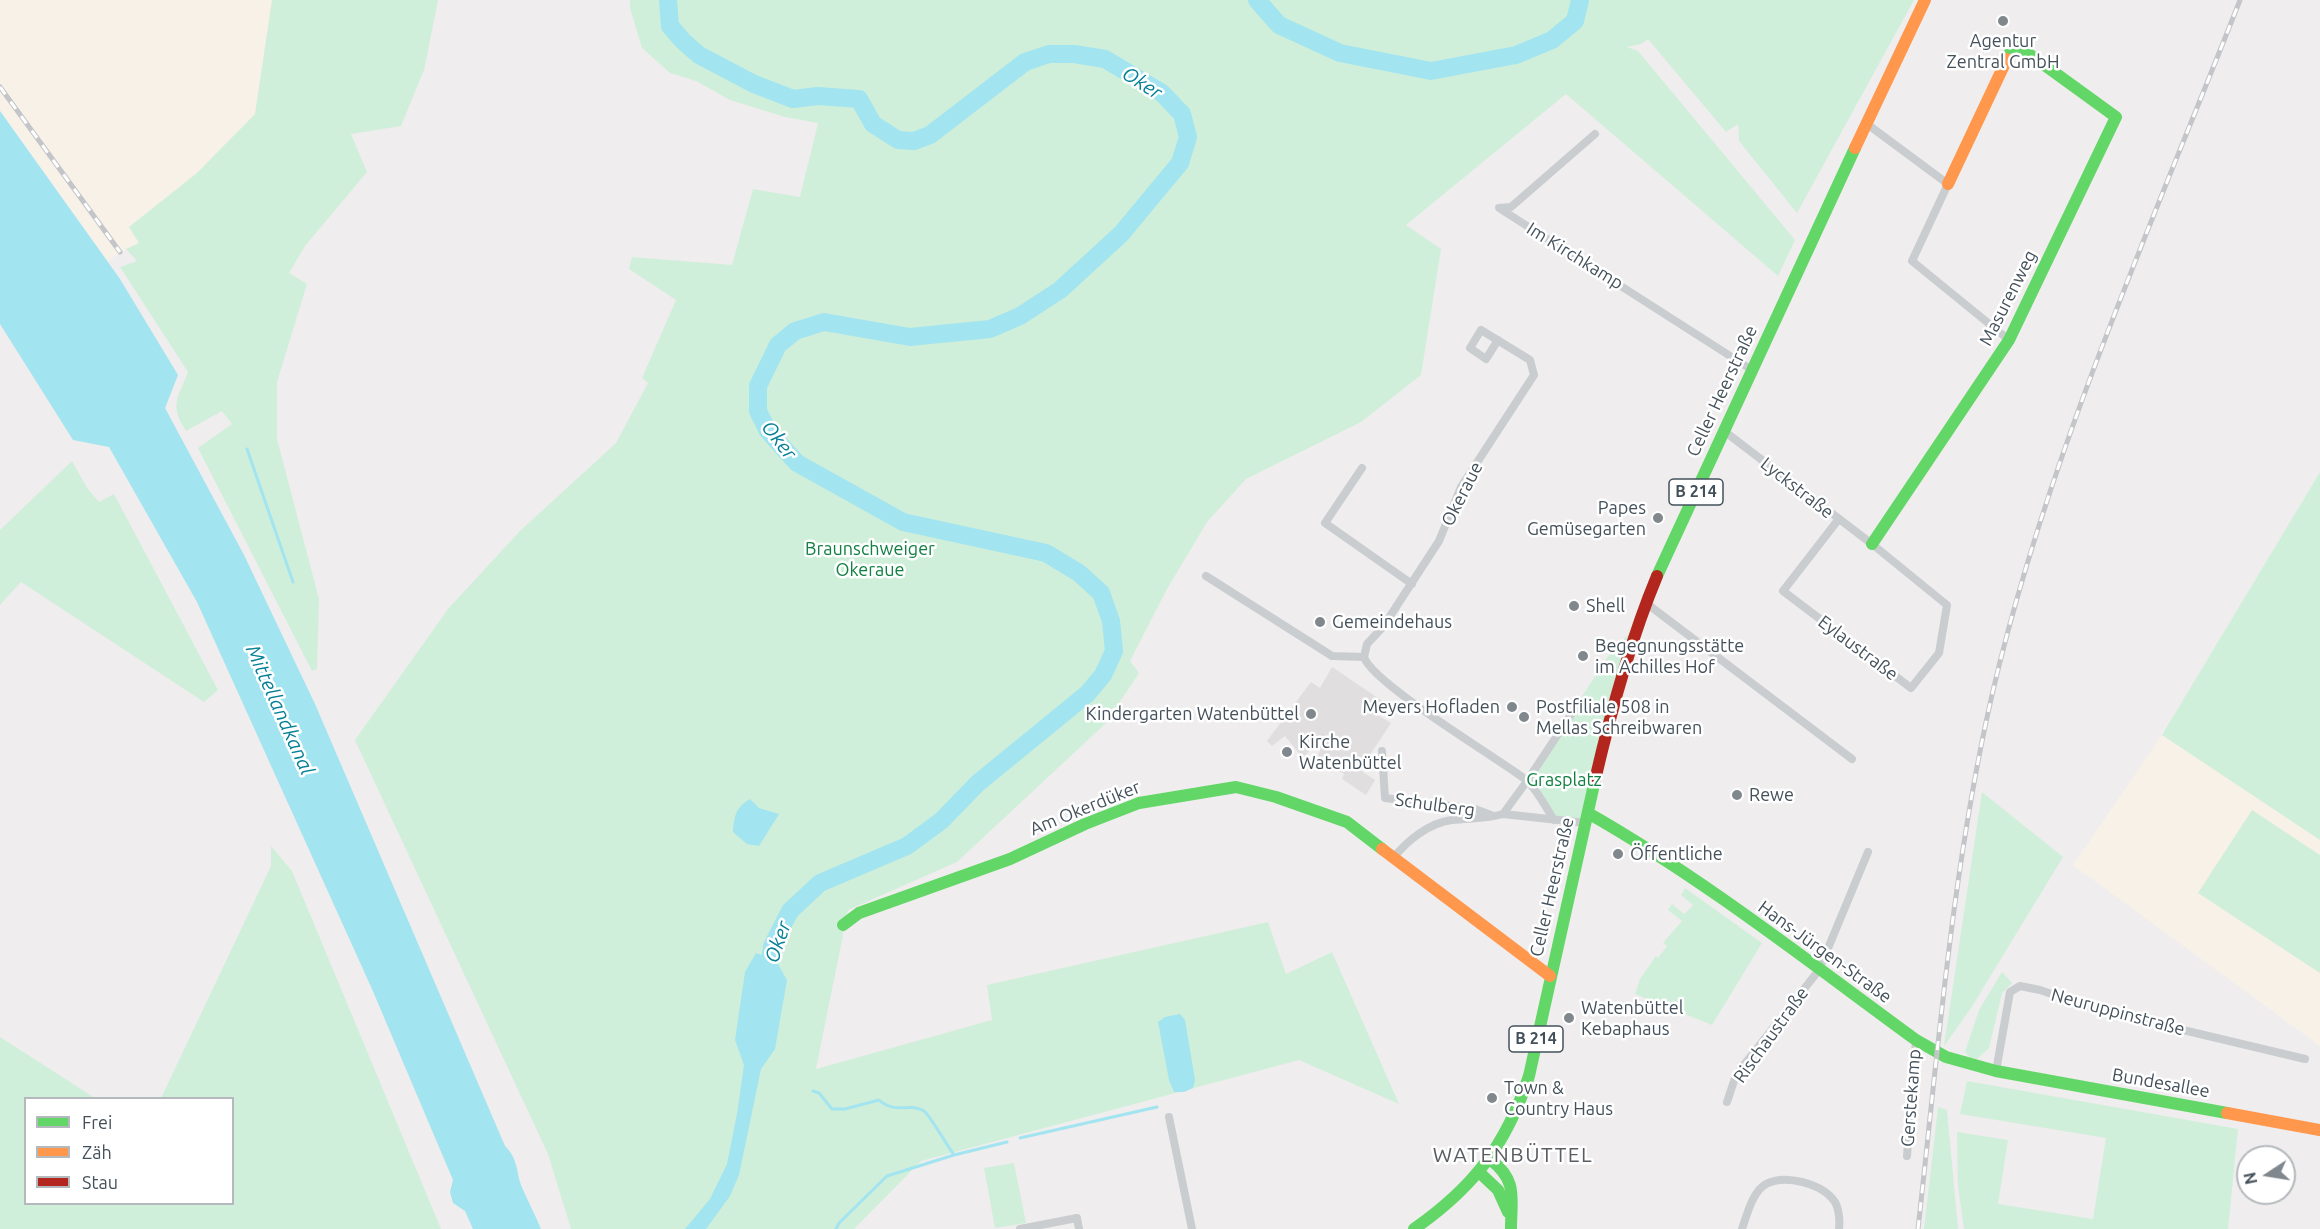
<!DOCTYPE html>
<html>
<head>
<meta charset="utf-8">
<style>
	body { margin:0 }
	#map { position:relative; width:2320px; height:1229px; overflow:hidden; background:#efeded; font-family:Ubuntu,sans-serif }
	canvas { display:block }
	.legend { position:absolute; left:24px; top:1097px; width:210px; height:108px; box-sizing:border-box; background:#fff; border:2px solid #b4b9bd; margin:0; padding:8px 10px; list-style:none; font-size:18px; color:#44515b }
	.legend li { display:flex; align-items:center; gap:12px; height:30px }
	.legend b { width:30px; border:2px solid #b4b9bd }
	.north { position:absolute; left:2236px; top:1145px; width:60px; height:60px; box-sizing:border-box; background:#fff; border:2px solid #b4b9bd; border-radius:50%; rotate:258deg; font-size:16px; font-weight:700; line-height:24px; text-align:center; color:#44515b }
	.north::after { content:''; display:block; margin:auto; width:21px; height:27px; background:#80888e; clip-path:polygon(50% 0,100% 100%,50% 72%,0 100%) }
</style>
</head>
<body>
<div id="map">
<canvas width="2320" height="1229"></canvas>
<ul class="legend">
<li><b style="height:8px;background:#63d668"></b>Frei</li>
<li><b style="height:8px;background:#ff974d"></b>Zäh</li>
<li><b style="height:8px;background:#b3261e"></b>Stau</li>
</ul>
<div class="north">N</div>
</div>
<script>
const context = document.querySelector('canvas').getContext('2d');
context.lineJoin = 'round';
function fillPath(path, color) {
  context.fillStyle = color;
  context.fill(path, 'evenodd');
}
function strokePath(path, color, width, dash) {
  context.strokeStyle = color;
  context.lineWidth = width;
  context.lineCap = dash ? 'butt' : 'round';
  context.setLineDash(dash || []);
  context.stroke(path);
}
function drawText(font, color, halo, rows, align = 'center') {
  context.font = font + ' Ubuntu,sans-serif';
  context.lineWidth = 5;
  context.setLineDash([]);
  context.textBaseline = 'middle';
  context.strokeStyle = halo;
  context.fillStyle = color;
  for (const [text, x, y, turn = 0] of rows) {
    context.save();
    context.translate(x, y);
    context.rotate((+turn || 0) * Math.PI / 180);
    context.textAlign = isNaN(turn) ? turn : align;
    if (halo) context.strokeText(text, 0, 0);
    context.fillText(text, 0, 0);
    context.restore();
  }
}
const commercial = new Path2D(`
	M0 0H272L255 114 198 173 129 227 139 243 126 249 108 261 0 111Z
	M2320 472V1046L2073 865 2162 735Z`);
const education = new Path2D(`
	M1332 667 1384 702 1376 714 1391 723 1360 770 1375 780 1366 795 1342 779 1344 774 1317 756 1321 749 1315 745 1303 758 1285 736 1272 746 1267 741 1311 682 1320 688Z`);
const green = new Path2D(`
	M272 0H438L424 70 401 126 351 134 367 172 305 246 289 273 307 284 277 382V439L319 599 317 669 312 671 198 448 232 424 222 411 186 431C169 405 178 398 188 372L120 267 137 261 126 249 139 243 129 227 197 173 255 114Z
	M630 0H1914L1797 213 1739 141 1738 124 1726 132 1648 39 1641 44 1627 47 1638 51 1643 57 1795 240 1778 276 1566 94 1406 225 1441 249 1421 375 1361 422 1246 479 1207 522 1167 589 1130 661 1139 673 1105 724 957 862 848 910 816 1069 992 1020 987 985 1268 922 1286 974 1332 952 1399 1104 1299 1060 921 1161 854 1229H571L548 1154 355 740 448 609 520 531 616 443 648 383 642 378 676 300 629 269 632 257 732 265 753 189 800 197 818 123 785 117 730 100 696 81 670 73 642 48 630 8Z
	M72 461 87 488 99 502 114 494 218 690 204 702 21 582 0 605V530Z
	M2320 472V840L2162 735Z
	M1638 625 1586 823 1554 820 1527 781 1611 652Z
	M1982 792 2063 857 1971 1008 1944 1046Z
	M2252 810 2320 855V973L2198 893Z
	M271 846 292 871 441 1229H0V1037L95 1098H26V1204H232V1098H161L271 866Z
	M1685 888 1762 943 1712 1025 1635 994 1640 979 1656 956 1658 958 1667 946 1663 943 1682 921 1668 910 1672 904 1684 914 1693 905 1681 895Z
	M2002 972 2012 983 2002 993 1989 1048 1977 1059 1970 1058 1965 1052 1979 1010Z
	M1967 1081 2238 1129 2228 1229H1964L1958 1186 1957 1132 2008 1140 1998 1204 2093 1219 2106 1138 1960 1114Z
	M1938 1107 1947 1110 1958 1229H1924Z
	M1014 1163 1026 1223 995 1228 984 1168Z`);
const water = new Path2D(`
	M0 111 120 279 178 375 165 408 244 555 315 704 505 1146C518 1159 516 1170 521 1185 527 1200 535 1214 541 1229H473L465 1211 453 1203 450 1192 453 1180 372 989 197 602 109 447 73 440 0 324Z
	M750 799 759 808 779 814 759 846 747 844 733 832C734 816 736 807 750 799Z
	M756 953 775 959 787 980 775 1049 761 1069 739 1175 730 1196 706 1229H685L710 1199 727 1164 737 1114 744 1065 735 1040 745 972Z
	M1180 1014 1185 1020 1195 1080 1193 1088 1184 1092H1174L1169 1080 1158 1022 1165 1017Z`);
const stream = new Path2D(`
	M247 449 293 582
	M813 1091 819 1093 832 1109H845L879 1100C896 1115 909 1102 924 1111 929 1114 948 1147 954 1155
	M1020 1138 1157 1107
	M836 1229 839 1223 887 1176 954 1155 1007 1142`);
const river = new Path2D(`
	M668 0 670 26 683 41 699 55 754 84 793 99 818 96 859 99 873 124 898 140 914 141 930 135 1025 62 1049 54H1074L1105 59 1162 93 1182 114 1188 137 1180 163 1121 234 1060 290 1020 316 990 329 910 337 824 322 795 331 778 345 758 386V411L768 431 797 463 903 522 1046 553 1079 573 1101 593 1111 621 1114 651 1103 675 1087 694 978 783 941 821 907 846 820 883 790 911 772 946 767 982
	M1257 0 1279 25 1340 53 1431 71 1516 55 1552 40 1575 21 1580 0`);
const street = new Path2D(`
	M1867 124 1948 184 1912 261 2009 340
	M1595 134 1511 207 1499 208 1752 370
	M1724 431 1872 544 1947 605 1939 653 1911 688 1783 591 1838 520
	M1362 468 1325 523 1412 584
	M1206 576 1332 656 1364 657C1372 683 1496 757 1525 779 1537 789 1546 808 1554 820
	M1646 603 1852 759
	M1364 657 1367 644 1383 627 1439 541 1461 487 1534 375 1530 360 1481 330 1470 348 1486 359 1498 340
	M1382 751 1385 798 1475 809 1491 815
	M1503 814 1527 781 1580 701
	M1394 857C1408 840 1429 823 1452 820 1469 818 1487 819 1503 814L1586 823
	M1996 1071 2010 992 2020 986 2040 990 2099 1010 2305 1059
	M1727 1102 1736 1075 1819 970 1868 852
	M1169 1117 1192 1229
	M1907 1156 1916 1040
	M1020 1229 1077 1218 1079 1229
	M1742 1229C1747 1215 1752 1192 1766 1184 1785 1174 1822 1183 1835 1202 1839 1209 1840 1221 1839 1229`);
const fast = new Path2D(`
	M1872 544 2009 340 2116 117 2014 43 2007 59
	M1657 576 1855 148
	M1588 813C1704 879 1809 962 1916 1040L1946 1057 1996 1071 2227 1113
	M843 925 859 913 1010 859 1085 824 1139 803 1236 787 1276 797 1347 822 1382 849
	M1491 1160C1518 1181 1511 1198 1511 1229
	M1480 1173 1498 1190 1508 1212
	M1414 1229C1474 1187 1506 1145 1529 1076L1595 780`);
const slow = new Path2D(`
	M1855 148 1925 0
	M1948 184 2007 59
	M1382 849 1550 976
	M2227 1113 2320 1130`);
const jam = new Path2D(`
	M1595 780C1611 711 1630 641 1657 576`);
const rail = new Path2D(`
	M0 87 120 252
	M1918 1229C1938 1051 1952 870 1992 695 2047 457 2151 227 2240 0`);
const markers = [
	[2003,21,6,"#80888e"],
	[1658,518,6,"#80888e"],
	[1574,606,6,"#80888e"],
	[1320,622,6,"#80888e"],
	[1583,656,6,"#80888e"],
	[1512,707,6,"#80888e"],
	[1311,714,6,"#80888e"],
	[1524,717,6,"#80888e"],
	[1287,752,6,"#80888e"],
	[1737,795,6,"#80888e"],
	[1618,854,6,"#80888e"],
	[1569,1018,6,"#80888e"],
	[1492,1098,6,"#80888e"]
];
const shields = [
	[1696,492,54],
	[1536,1039,54]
];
const shieldNames = [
	["B 214",1696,492],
	["B 214",1536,1039]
];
const poiNames = [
	["Agentur",2003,41,"center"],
	["Zentral GmbH",2003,62,"center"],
	["Papes",1646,508,"right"],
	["Gemüsegarten",1646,529,"right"],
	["Shell",1586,606],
	["Gemeindehaus",1332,622],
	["Begegnungsstätte",1595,646],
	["im Achilles Hof",1595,667],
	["Meyers Hofladen",1500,707,"right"],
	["Postfiliale 508 in",1536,707],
	["Mellas Schreibwaren",1536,728],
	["Kindergarten Watenbüttel",1299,714,"right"],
	["Kirche",1299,742],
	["Watenbüttel",1299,763],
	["Rewe",1749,795],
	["Öffentliche",1630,854],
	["Watenbüttel",1581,1008],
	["Kebaphaus",1581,1029],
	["Town &",1504,1088],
	["Country Haus",1504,1109]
];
const streetNames = [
	["Im Kirchkamp",1575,256,32],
	["Masurenweg",2008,298,-63],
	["Celler Heerstraße",1722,391,-65],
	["Lyckstraße",1797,488,38],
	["Okeraue",1462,494,-63],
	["Eylaustraße",1858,648,37],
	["Schulberg",1435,805,8],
	["Am Okerdüker",1085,808,-22],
	["Celler Heerstraße",1552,887,-77],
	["Hans-Jürgen-Straße",1825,952,36],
	["Neuruppinstraße",2118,1012,15],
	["Rischaustraße",1771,1035,-54],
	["Bundesallee",2161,1083,10],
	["Gerstekamp",1911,1098,-86]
];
const parkNames = [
	["Braunschweiger",870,549],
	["Okeraue",870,570],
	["Grasplatz",1564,780]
];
const waterNames = [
	["Oker",1142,83,33],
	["Oker",779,440,52],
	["Mittellandkanal",280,710,66],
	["Oker",778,942,-71]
];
const quarterNames = [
	["WATENBÜTTEL",1513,1155]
];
fillPath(commercial, '#f7f1e8');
fillPath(education, '#e0dedf');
fillPath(green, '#d0efda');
fillPath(water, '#a2e4f0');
strokePath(stream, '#a2e4f0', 3);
strokePath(river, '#a2e4f0', 18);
strokePath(street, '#cacdcf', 8);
strokePath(fast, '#63d668', 12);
strokePath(slow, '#ff974d', 12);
strokePath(jam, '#b3261e', 12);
strokePath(rail, '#c3c5c8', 5);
strokePath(rail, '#fff', 3, [9]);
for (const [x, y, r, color] of markers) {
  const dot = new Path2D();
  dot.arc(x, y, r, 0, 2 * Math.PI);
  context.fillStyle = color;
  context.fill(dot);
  strokePath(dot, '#fff', 2);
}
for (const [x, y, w] of shields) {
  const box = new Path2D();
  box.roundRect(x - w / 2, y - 13, w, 26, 4.5);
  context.fillStyle = '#fff';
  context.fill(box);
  strokePath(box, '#44515b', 1.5);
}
drawText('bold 16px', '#44515b', null, shieldNames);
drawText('18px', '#44515b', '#fff', poiNames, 'left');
drawText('18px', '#44515b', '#fff', streetNames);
drawText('18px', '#118042', '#fff', parkNames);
drawText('italic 20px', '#058097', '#fff', waterNames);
context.letterSpacing = '1.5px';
drawText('21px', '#595d62', '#fff', quarterNames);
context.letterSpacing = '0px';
</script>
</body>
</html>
